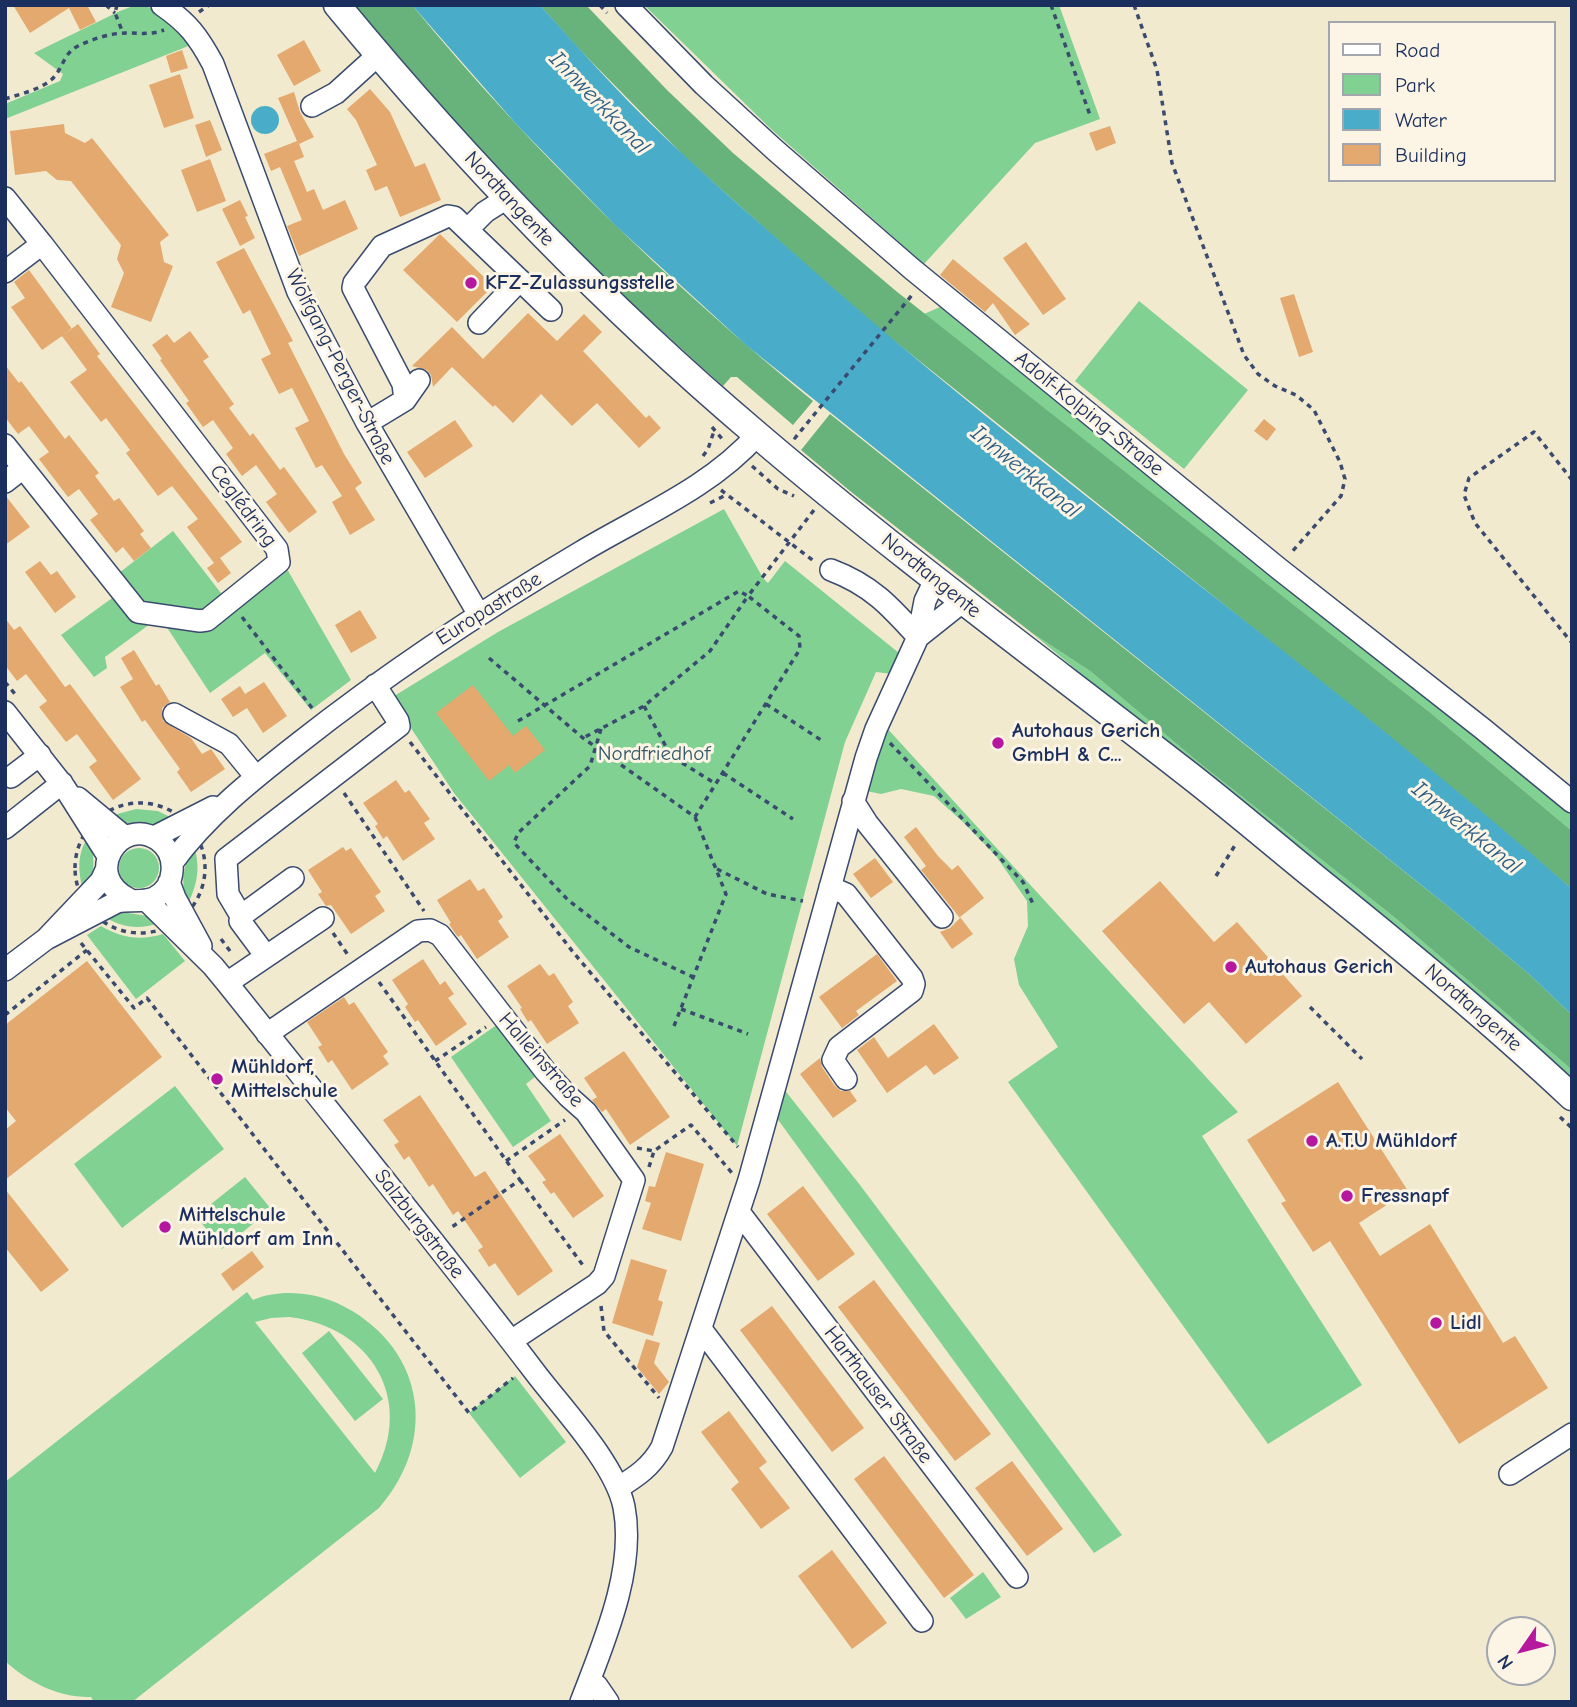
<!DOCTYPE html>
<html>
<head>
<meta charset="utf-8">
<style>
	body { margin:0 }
	#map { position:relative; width:1577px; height:1707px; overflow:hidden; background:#f1eacf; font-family:"Comic Neue",sans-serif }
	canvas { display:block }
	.frame { position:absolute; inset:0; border:7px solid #1b2f5e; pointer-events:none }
	.legend { position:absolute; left:1328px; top:21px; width:228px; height:161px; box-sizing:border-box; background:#fcf5e5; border:2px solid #a2a6af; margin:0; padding:9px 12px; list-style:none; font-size:21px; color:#1b2f5e }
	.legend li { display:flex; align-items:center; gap:14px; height:35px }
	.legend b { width:35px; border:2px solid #a2a6af }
	.north { position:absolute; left:1486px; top:1616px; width:70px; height:70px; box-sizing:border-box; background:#fcf5e5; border:2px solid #a2a6af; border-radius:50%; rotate:235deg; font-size:19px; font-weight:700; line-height:28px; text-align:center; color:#1b2f5e }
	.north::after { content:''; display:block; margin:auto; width:24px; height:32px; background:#b5179e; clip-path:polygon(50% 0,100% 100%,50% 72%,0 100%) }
</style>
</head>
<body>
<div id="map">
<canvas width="1577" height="1707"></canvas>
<div class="frame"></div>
<ul class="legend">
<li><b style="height:9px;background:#fff"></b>Road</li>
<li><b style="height:19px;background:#80d192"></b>Park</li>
<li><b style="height:19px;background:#49adc9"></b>Water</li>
<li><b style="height:19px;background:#e3a96e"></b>Building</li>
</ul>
<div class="north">N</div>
</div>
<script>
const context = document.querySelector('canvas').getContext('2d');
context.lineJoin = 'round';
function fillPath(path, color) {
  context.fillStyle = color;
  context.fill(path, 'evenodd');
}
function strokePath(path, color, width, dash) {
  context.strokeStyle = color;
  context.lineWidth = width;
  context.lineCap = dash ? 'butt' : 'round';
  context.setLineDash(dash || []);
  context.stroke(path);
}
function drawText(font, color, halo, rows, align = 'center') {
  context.font = font + ' "Comic Neue",sans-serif';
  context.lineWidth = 6;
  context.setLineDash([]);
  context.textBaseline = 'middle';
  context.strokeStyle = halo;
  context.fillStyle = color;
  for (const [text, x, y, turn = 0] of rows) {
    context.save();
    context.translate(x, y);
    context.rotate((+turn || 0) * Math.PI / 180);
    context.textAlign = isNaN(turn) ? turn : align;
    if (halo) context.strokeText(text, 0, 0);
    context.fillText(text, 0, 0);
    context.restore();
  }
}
const green = new Path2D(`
	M136 5C159 5 180 28 196 43L5 119V104L60 81 63 74 34 53 120 11Z
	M644 5H1059L1100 119 1035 143 924 264 771 129Z
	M1139 301 1248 390 1184 469 1075 381Z
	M940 307 1135 466 1562 804 1572 813V831L1432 714 924 314Z
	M724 509 763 578 768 583 785 561 899 653 892 674 876 672 845 742 737 1146 454 793 391 698 498 632Z
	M173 531 224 597 206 611 147 607 119 573Z
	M287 569 351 680 311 710 265 653 210 693 166 626 216 624Z
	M115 596 150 624 105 657 107 668 94 677 61 635Z
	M1032 633 1090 671 1197 761 1394 917 1572 1070V1082Z
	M885 726 1238 1112 1202 1136 1362 1385 1268 1444 1008 1082 1058 1047 1019 985 1014 959 1028 926 1027 901 996 856 964 823 934 796 901 789 881 794 862 790Z
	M136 809 158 811 174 819C153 827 129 828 110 816Z
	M88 837C95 856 97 874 83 890 78 871 77 854 88 837Z
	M194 846C201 869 197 885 187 906 181 883 182 866 194 846Z
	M119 868a20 20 0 1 1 40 0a20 20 0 1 1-40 0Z
	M114 911 148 916 159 923C139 930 122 928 103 916Z
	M101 926C121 938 140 941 163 934L185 961 136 999 87 935Z
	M498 1024 535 1077 526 1084 551 1121 513 1147 451 1057Z
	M175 1086 224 1149 122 1228 74 1164Z
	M783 1088 860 1185 1122 1535 1094 1553 776 1117Z
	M245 1177 271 1209 222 1249 196 1216Z
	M247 1292 253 1300C279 1289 311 1292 337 1303 423 1343 441 1437 379 1508L132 1702H94L91 1697C59 1698 28 1682 5 1661V1482ZM289 1317C371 1326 415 1399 375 1473L255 1322 271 1318Z
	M329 1331 383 1399 355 1421 302 1353Z
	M515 1376 566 1442 520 1478 469 1413Z
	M983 1572 1001 1597 966 1619 950 1598Z`);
const forest = new Path2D(`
	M350 5H412C531 150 668 282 813 401L793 425 737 377H731L723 386C662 331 601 277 544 219 476 151 414 77 350 5Z
	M540 5H586L667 90 733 153 896 291 1432 714 1572 831V889L1422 763 862 315 685 157 577 47Z
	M830 414 1450 908 1530 975 1572 1015V1070L1394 917 1197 761 1090 671 1032 633 850 491 801 450Z`);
const water = new Path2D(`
	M412 5H540C587 58 635 111 687 158 720 189 755 219 789 249 1040 474 1319 666 1572 889V1015L1530 975 1450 908 746 345 615 225 517 125Z
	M251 120a14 14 0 1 1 28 0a14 14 0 1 1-28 0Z`);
const building = new Path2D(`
	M13 5H87L96 22 80 30 69 8 30 33Z
	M304 40 321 71 294 86 277 55Z
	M182 50 188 68 171 73 166 56Z
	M180 74 194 118 164 128 149 85Z
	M370 89 390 112 415 167 425 163 441 200 400 217 387 186 375 191 366 170 377 165 356 120 347 109Z
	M294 92 300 112 314 137 299 144 298 141 304 157 294 161 307 192 314 189 323 210 345 200 358 229 299 256 287 226 302 220 280 167 271 171 264 154 297 141 278 98Z
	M210 120 222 150 206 157 195 125Z
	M64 124 65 133 85 143 92 138 169 235 160 242 164 262 173 266 151 322 111 307 124 273 117 259 121 245 71 181 57 180 46 171 15 175 10 131Z
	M1110 126 1116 143 1096 151 1089 133Z
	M210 159 226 201 197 212 181 170Z
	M240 200 248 216 245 217 255 238 240 246 222 209Z
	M440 234 493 286 457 322 403 270Z
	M1026 242 1066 299 1043 315 1003 258Z
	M244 248 293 341 288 343 344 454 362 483 355 488 375 520 350 535 332 502 342 496 322 465 316 468 295 428 309 421 292 388 279 394 261 359 271 354 250 310 243 314 216 262Z
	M953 259 990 290 1030 324 1015 335 993 303 985 312 940 275Z
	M29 270 72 329 42 350 11 307 25 298 14 282Z
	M1294 294 1313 352 1299 357 1280 298Z
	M528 313 557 341 584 314 602 332 583 351 646 418 649 415 661 428 639 448 597 403 572 426 541 394 513 423 495 405 493 407 452 367 433 387 431 375 427 370 412 366 452 327 483 359Z
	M78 324 100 354 97 356 242 542 220 558 231 573 218 583 207 568 214 563 187 527 198 519 172 486 158 496 126 453 130 450 106 418 101 422 70 382 87 370 62 336Z
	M190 331 209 357 203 361 234 404 229 408 250 436 253 433 280 470 284 467 317 512 289 533 266 502 277 494 256 465 242 476 226 454 233 448 213 420 203 427 186 403 189 401 160 360 162 359 152 345 167 334 174 343Z
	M5 365 19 383 21 381 65 439 69 435 99 473 95 476 114 501 119 498 144 531 140 534 151 548 134 561 123 547 116 553 90 520 98 514 79 489 68 497 39 459 49 452 29 426 18 434 5 417Z
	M1264 419 1276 429 1267 441 1254 431Z
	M455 420 473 446 425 478 407 452Z
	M5 495 30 527 5 545Z
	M40 561 51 575 57 571 76 597 55 613 25 572Z
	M360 610 377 638 351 653 335 625Z
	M5 618 14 630 20 626 65 687 70 684 141 779 113 800 89 767 97 761 77 734 66 742 39 707 47 701 26 674 17 681 5 665Z
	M134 650 156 686 159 684 170 702 162 708 163 721 191 738 202 754 211 749 225 769 191 792 177 772 180 769 145 720 142 722 120 687 133 679 121 658Z
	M264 682 287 716 263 733 247 708 233 717 221 699 240 686 245 694Z
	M473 685 513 736 526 726 545 750 515 773 509 765 489 781 436 713Z
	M396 780 405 793 409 790 430 819 424 823 435 839 403 861 387 836 383 839 375 826 378 824 363 803Z
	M916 827 938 856 952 870 958 865 984 898 960 917 973 934 952 949 940 932 950 928 960 918 921 870 926 866 904 837Z
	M343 847 346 851 351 848 381 892 375 896 385 911 351 934 331 905 326 906 318 894 322 892 308 870Z
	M875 858 893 882 871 898 853 874Z
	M470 879 478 891 484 888 503 917 498 921 509 937 477 959 461 935 458 937 455 933 449 924 451 923 437 900Z
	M1160 881 1214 942 1237 922 1302 996 1246 1044 1209 1002 1184 1024 1102 931Z
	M877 954 897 981 856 1011 859 1015 842 1028 819 997Z
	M423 959 440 985 445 981 454 994 448 998 467 1024 436 1046 418 1020 415 1022 405 1007 408 1004 392 980Z
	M87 961 162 1057 5 1180V1130L16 1121 5 1107V1025Z
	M540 964 549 976 554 973 573 1002 568 1006 579 1023 547 1044 531 1020 528 1022 520 1009 522 1008 507 986Z
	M344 997 349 1005 354 1002 388 1052 383 1056 389 1064 352 1090 332 1060 328 1063 318 1047 322 1045 307 1022Z
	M934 1024 959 1058 934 1075 926 1065 887 1093 857 1050 874 1037 888 1058Z
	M624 1051 670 1117 630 1145 606 1109 602 1112 592 1100 597 1097 584 1078Z
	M820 1058 822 1067 835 1086 841 1091H850L857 1101 833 1118 800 1074Z
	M1338 1082 1408 1191 1359 1223 1380 1256 1430 1224 1503 1343 1515 1336 1548 1388 1459 1444 1330 1241 1313 1252 1281 1203 1286 1201 1247 1140Z
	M420 1095 475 1177 485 1171 553 1271 518 1296 495 1263 489 1267 478 1250 483 1247 458 1211 453 1215 433 1184 429 1187 409 1156 404 1160 394 1145 399 1142 383 1120Z
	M560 1134 604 1196 573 1218 554 1192 551 1194 542 1182 546 1180 528 1156Z
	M666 1152 704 1164 681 1241 642 1229 651 1203 645 1201 649 1186 655 1187Z
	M803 1186 855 1254 818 1281 767 1214Z
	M5 1189 69 1270 41 1292 5 1247Z
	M252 1251 264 1267 233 1291 221 1274Z
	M631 1259 667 1270 658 1300 663 1302 653 1336 612 1323Z
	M874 1280 991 1434 955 1461 838 1307Z
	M772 1306 864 1428 832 1452 740 1330Z
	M646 1339 660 1343 654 1363 669 1382 659 1394 637 1367Z
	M729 1411 767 1462 759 1468 790 1508 761 1529 731 1489 739 1482 701 1432Z
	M884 1456 974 1575 944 1598 854 1479Z
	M1012 1461 1063 1529 1027 1556 975 1488Z
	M832 1550 887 1623 852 1649 798 1576Z`);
const path = new Path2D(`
	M106 5 115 13
	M117 5 115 13 123 33
	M600 5 607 13
	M1051 5 1091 118
	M1134 5 1157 70 1172 163 1244 355 1258 374 1275 386 1296 395 1314 410 1340 462 1345 479 1341 496 1291 553
	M199 12 209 5
	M5 99C20 94 39 90 51 80 63 70 63 53 78 46 92 39 111 33 126 33 140 33 151 35 164 30
	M712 427 723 440
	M794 437 795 438 912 295
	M703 456 708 449 714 431
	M752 466 778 489 794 496
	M1572 480 1534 432 1469 478 1464 495 1475 523 1572 643
	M721 490 815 562
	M710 503 728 494
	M242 617 312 708
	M489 658 583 738 695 817 800 649 799 636 748 596 710 651 644 706 583 738
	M5 682 15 694
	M766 704 821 740
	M644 706 671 756 716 784
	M518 721 739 591 748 596 814 510
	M601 729 590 766 518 833 514 843 568 900 629 947 693 977
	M410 742 573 952 738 1147
	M890 743 1023 882 1033 904
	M723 773 793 819
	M344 793 424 911
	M75 868a65 65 0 1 1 130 0a65 65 0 1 1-130 0Z
	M717 869 767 894 803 901
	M1216 876 1237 842
	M333 933 348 955
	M221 939 233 955
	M81 943 134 1008 147 998 469 1413 513 1378
	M379 982 520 1180 449 1229
	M1310 1007 1362 1059
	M681 1009 748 1034
	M5 1015 87 950
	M674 1026 726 894 695 817
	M435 1061 486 1027
	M1560 1117 1572 1128
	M637 1148 654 1151 691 1125 732 1173
	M506 1161 565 1120
	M649 1167 654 1151
	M520 1180 585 1268
	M601 1306 604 1331 659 1398`);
const minor = new Path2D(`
	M162 5C188 23 198 36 213 64L298 292 367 423 478 613
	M626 5 704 85 775 150 912 269 1278 568 1483 729 1572 802
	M312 106 336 93 378 55
	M5 198 42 244
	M468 229 485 212 507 198
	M5 272 42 244 277 549 279 562 207 620 200 621 138 612 5 445
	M479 323 520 280
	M405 400 403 384 353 288 354 283 382 246 448 216 454 217 551 310
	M367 423 405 400 419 380
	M5 482 23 468
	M831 570C871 585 890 606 918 637
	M918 637 962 602
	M5 712 65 788 108 856
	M174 714 229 744 256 777
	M11 777 40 755
	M78 798 125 837
	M853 801 867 823 942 917
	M5 828 62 783
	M154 837 213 807
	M172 863C207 815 253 779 299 743 389 672 483 610 581 552 641 516 710 488 757 435
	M169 882 175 898 201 946
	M830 887 846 894 912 978 914 984 912 991 839 1047 833 1060 846 1079
	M146 900 213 966 227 983C330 1112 434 1240 534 1371 561 1407 615 1463 624 1507 636 1570 603 1644 581 1702
	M241 916 228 894 226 859 399 726 398 721 375 685
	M46 939 117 902C129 899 142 903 154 898 177 887 178 854 158 840 120 814 81 876 129 899
	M266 956 240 921 241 916 293 878
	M5 970 46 939 101 881 106 870
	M227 983 323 918
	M267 1034 418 931 430 930 440 935 546 1072 568 1096 586 1112 634 1180 604 1276 597 1284 511 1341
	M739 1212 1017 1577
	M701 1329 922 1621
	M1510 1474 1572 1434
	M618 1488C637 1476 651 1467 662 1447L749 1180 866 758 876 729 918 637 925 601 935 580
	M589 1681 597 1686 608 1702`);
const major = new Path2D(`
	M337 5C464 159 602 303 754 432 893 551 1040 659 1184 771 1228 805 1270 841 1313 876 1401 947 1489 1019 1572 1097`);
const markers = [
	[471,283,7,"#b5179e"],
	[998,743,7,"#b5179e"],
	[1231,967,7,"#b5179e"],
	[217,1079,7,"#b5179e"],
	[1312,1141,7,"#b5179e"],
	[1347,1196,7,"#b5179e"],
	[165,1227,7,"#b5179e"],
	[1436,1323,7,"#b5179e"]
];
const streetNames = [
	["Nordtangente",509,199,47],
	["Wolfgang-Perger-Straße",340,367,63],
	["Adolf-Kolping-Straße",1089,414,39],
	["Ceglédring",243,506,53],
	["Nordtangente",931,576,39],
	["Europastraße",489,609,-32],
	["Nordtangente",1473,1008,41],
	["Halleinstraße",541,1060,49],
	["Salzburgstraße",419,1224,52],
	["Harthauser Straße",878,1395,53]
];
const poiNames = [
	["KFZ-Zulassungsstelle",485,283],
	["Autohaus Gerich",1012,731],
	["GmbH & C...",1012,755],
	["Autohaus Gerich",1245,967],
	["Mühldorf,",231,1067],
	["Mittelschule",231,1091],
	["A.T.U Mühldorf",1326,1141],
	["Fressnapf",1361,1196],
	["Mittelschule",179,1215],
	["Mühldorf am Inn",179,1239],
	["Lidl",1450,1323]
];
const parkNames = [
	["Nordfriedhof",654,754]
];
const waterNames = [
	["Innwerkkanal",599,103,46],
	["Innwerkkanal",1025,472,39],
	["Innwerkkanal",1466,828,39]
];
fillPath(green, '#80d192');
fillPath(forest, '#68b37c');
fillPath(water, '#49adc9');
fillPath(building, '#e3a96e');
strokePath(minor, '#3b4b6f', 24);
strokePath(major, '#3b4b6f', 29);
strokePath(path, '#3b4b6f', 3.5, [5, 5]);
strokePath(minor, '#fff', 21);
strokePath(major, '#fff', 26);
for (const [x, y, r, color] of markers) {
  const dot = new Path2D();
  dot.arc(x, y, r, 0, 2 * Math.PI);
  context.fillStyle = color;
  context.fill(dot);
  strokePath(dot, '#fcf5e5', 2.5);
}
drawText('21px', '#1b2f5e', '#fcf5e5', streetNames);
drawText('bold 21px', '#1b2f5e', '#fcf5e5', poiNames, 'left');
drawText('21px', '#34586b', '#fcf5e5', parkNames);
drawText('italic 23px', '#2b5b83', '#fcf5e5', waterNames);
</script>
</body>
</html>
